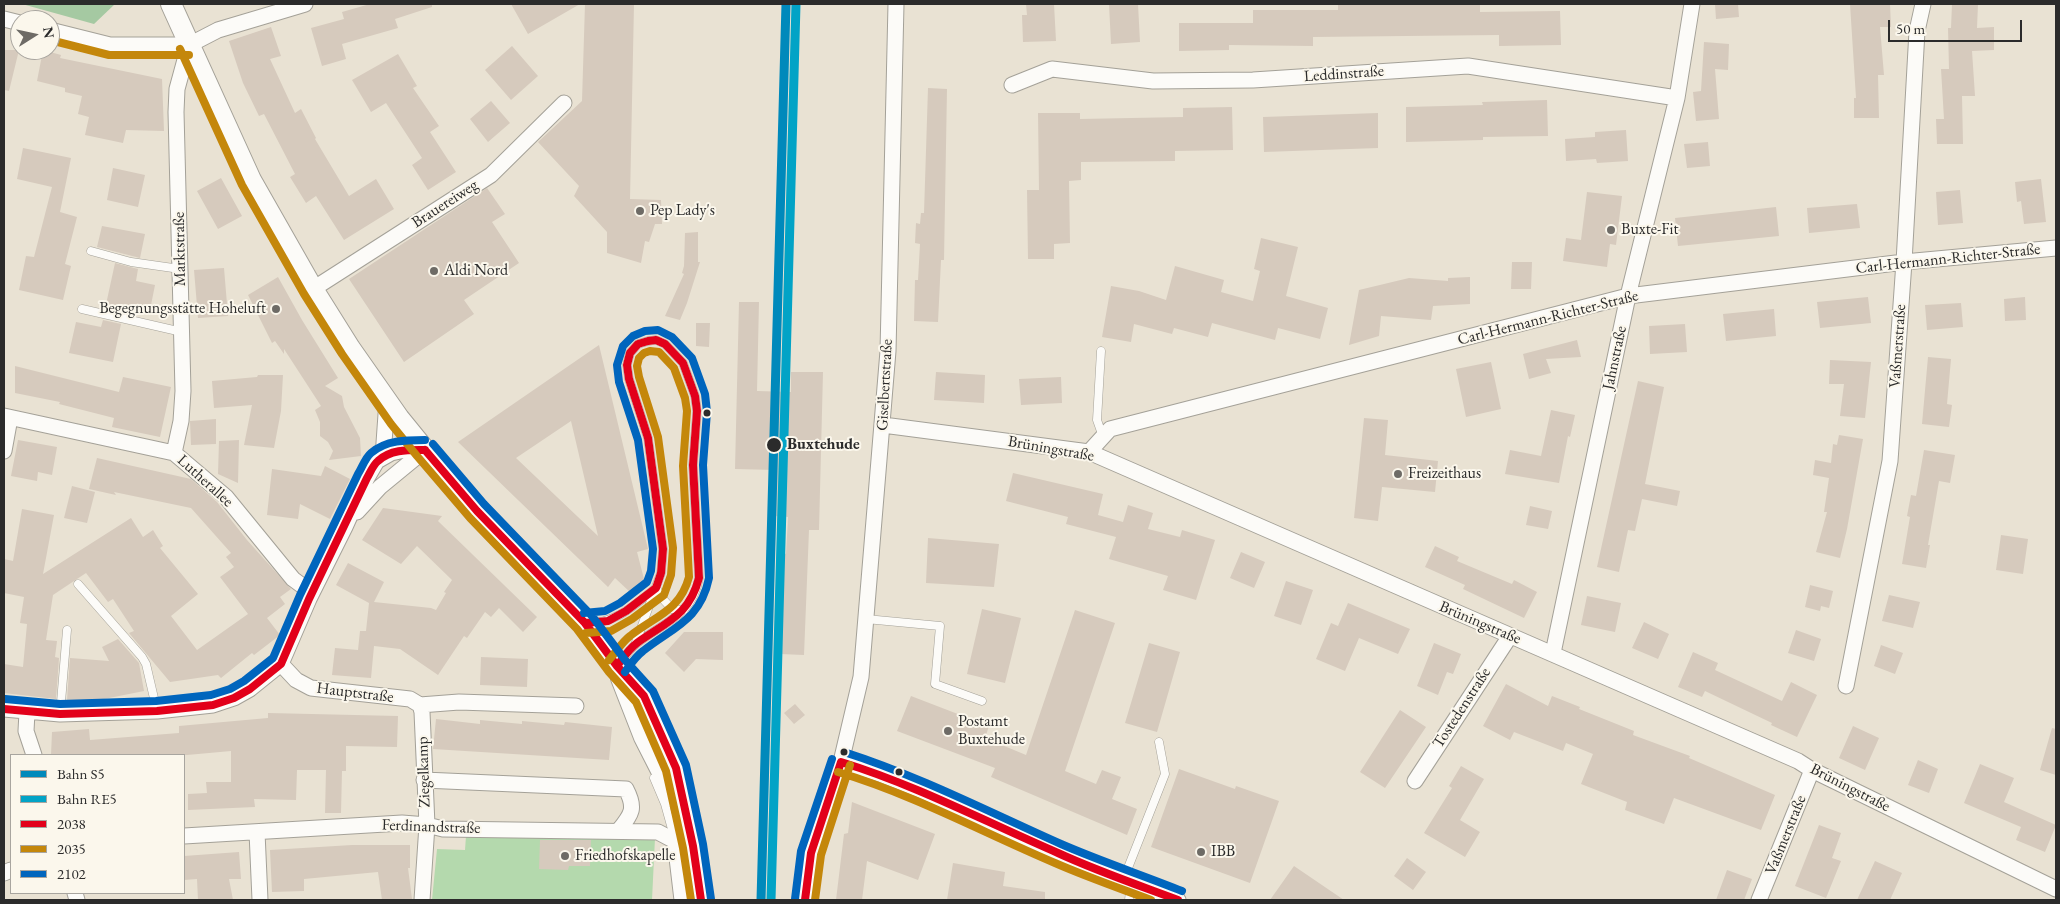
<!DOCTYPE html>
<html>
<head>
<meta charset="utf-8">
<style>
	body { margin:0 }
	#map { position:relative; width:2060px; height:904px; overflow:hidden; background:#e9e2d3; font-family:"EB Garamond",serif }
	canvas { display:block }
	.frame { position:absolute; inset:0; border:5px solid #2b2b2b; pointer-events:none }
	.legend { position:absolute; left:10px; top:754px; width:175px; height:140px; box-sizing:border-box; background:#fbf7ec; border:1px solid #a8a59f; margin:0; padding:6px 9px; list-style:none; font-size:15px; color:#2b2b2b }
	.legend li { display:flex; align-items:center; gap:10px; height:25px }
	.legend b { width:25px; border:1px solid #a8a59f }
	.north { position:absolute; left:10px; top:10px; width:50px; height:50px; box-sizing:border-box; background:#fbf7ec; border:1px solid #a8a59f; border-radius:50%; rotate:80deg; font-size:14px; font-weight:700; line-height:20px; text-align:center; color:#2b2b2b }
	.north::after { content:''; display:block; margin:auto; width:18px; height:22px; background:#6e6b66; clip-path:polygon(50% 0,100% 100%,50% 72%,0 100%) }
	.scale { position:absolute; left:1888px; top:20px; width:134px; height:22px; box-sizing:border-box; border:2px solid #2b2b2b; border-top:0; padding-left:6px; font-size:15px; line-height:18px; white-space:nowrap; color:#2b2b2b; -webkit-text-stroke:4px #fbf7ec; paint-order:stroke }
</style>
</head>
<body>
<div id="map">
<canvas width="2060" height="904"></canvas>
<div class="frame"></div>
<ul class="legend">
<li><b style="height:6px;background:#0089bb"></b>Bahn S5</li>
<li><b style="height:6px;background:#02a3c6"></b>Bahn RE5</li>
<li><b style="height:6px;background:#e2001a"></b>2038</li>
<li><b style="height:6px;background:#c4870b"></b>2035</li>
<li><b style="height:6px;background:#0065bd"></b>2102</li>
</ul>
<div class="north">N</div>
<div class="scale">50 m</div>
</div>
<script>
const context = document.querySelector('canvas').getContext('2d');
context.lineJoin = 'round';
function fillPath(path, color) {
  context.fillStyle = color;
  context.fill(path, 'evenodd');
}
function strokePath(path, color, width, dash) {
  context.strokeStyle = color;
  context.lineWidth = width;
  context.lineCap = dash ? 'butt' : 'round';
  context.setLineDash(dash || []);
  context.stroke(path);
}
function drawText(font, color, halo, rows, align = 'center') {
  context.font = font + ' "EB Garamond",serif';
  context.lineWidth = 4;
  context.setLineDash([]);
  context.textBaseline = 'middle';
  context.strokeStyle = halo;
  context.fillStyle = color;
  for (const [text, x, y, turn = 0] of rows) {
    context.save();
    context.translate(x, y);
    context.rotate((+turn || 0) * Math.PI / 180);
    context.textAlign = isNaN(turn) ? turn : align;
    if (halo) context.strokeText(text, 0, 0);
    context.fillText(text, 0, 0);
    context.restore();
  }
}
const green = new Path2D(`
	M466 836 655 838 652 900H432L437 849 465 850Z`);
const forest = new Path2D(`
	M22 4H115L94 24Z`);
const building = new Path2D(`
	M370 4H432V7L395 19 398 28 342 44 346 59 322 66 311 28 344 19 342 12Z
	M511 4H580L528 34Z
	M585 4H634L630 199 661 200 662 224H655L649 242 645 241 641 263 607 253V232L574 196 579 186 538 142 582 101Z
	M1026 4H1054L1056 41 1023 42 1022 15H1027Z
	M1109 4H1138L1140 42 1111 44Z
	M1338 4H1480V12L1560 11 1561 45 1499 46V35L1313 37V46L1229 45V50L1179 51V23H1253V10H1338Z
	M1715 4H1738L1739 17 1716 19Z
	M1850 4H1890L1891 27H1880L1884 75H1878L1879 118H1854V98H1856Z
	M1952 4H1978L1977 28 1994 27V50L1972 51 1975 96H1962L1963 144H1937L1936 119H1944L1941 69H1949L1948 28H1951Z
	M271 27 281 56 270 59 295 113 301 109 316 138 315 139 349 196 376 179 394 209 344 240 316 196 306 203 290 177 295 174 264 114 259 116 243 83 229 41Z
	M1704 42 1729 44 1728 70 1715 69 1719 119 1696 121 1693 92 1701 91Z
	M512 46 538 76 511 100 485 70Z
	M4 50H19L9 91 4 90Z
	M43 50 61 55 60 58 162 79 164 131 126 130 123 143 85 135 89 117 78 114 82 96 65 92V88L37 81Z
	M398 54 417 86 413 88 439 126 430 132 456 172 428 190 412 165 422 158 386 103 371 112 352 80Z
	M928 88 947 89 944 260H941L938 322 914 321 915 280H918L920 244 915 243 916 223 920 224 921 213H924Z
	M1547 100 1548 136 1483 137V140L1406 142V107L1483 105 1482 102Z
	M491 101 510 123 488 142 470 119Z
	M1232 107 1233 150 1175 151V161L1081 162V180L1069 181 1070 243 1054 244V259H1028L1027 190H1039L1038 113H1080V119L1183 117V108Z
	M1378 113V148L1264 152 1263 117Z
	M1626 130 1628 161 1597 163 1596 159 1566 161 1565 139 1595 137V132Z
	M1708 142 1710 166 1687 168 1684 144Z
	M23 148 71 158 60 212 77 217 65 264 71 266 63 300 19 290 26 256 34 257 52 187 17 179Z
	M113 168 145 175 138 207 107 200Z
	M221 178 242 216 218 229 197 191Z
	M2041 179 2046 222 2024 224 2021 201 2017 202 2015 182Z
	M487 188 505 214 492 222 519 263 464 300 474 314 404 362 349 279Z
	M1960 190 1963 223 1938 225 1936 192Z
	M1587 192 1622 196 1616 245 1610 244 1607 267 1563 261 1566 238 1581 240Z
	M1857 204 1860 228 1809 233 1807 208Z
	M1776 207 1779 236 1678 246 1675 218Z
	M102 226 145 234 140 258 97 247Z
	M698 232V262H700L687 303 680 320 665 316 684 274 682 273 684 266 685 233Z
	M1261 238 1298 247 1286 296 1328 308 1320 339 1278 328 1275 340 1212 323 1208 337 1174 328 1172 334 1134 324 1131 342 1102 337 1111 286 1139 291 1166 300 1175 266 1224 280 1221 292 1253 301 1260 271 1254 269Z
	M1512 262H1532L1531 289H1511Z
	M115 263 138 269 136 281 155 285 149 315 124 310 123 313 105 309Z
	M224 268 228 316 198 318 194 270Z
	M278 277 302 320 338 378 325 386 342 396 344 407 360 438 361 456 329 460 333 451 328 442 320 436V422L315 410 321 406 284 349V354L275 341 272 343 248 295Z
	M1470 277V304L1433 306 1431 320 1381 316 1379 336 1349 345 1359 290 1409 278 1448 281V278Z
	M1868 297 1871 323 1820 328 1817 302Z
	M2025 297 2026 320 2005 321 2004 299Z
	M739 302H759L757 391 791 392V372H823L819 530H809L804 655 780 654 784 553 786 554 788 517 774 516 775 470 735 469Z
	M1961 303 1963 327 1927 330 1925 305Z
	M1774 309 1776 336 1726 341 1723 314Z
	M103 320 121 324 113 362 69 353 76 322 101 327Z
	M696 323H710L709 347 696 346Z
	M1685 324 1687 352 1650 354 1649 326Z
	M1577 340 1581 357 1546 359 1551 373 1529 379 1523 354Z
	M599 345 648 549 637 552 644 579 631 593 615 578 608 587 458 442ZM571 421 598 536 516 458Z
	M1928 357 1951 359 1947 404 1952 405 1949 427 1922 424Z
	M1830 360 1871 362 1865 418 1840 416 1844 384H1829Z
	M1491 362 1501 409 1466 417 1456 369Z
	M15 366 119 392 123 377 171 387 160 437 112 427 114 418 59 404 60 402 15 393Z
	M936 372 985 375 984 403 934 400Z
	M258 375H283L281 411 274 448 244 445 252 405 214 408 212 381 257 377Z
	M1061 377 1062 403 1021 405 1019 379Z
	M1638 381 1664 387 1645 484 1680 491 1677 506 1642 499 1635 531 1628 530 1619 572 1597 567Z
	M1551 410 1575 415 1570 437 1568 436 1559 483 1505 474 1510 450 1541 456Z
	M1364 418 1388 420 1385 455 1438 461 1435 492 1382 487 1378 521 1354 518Z
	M216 419V444L191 445 190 421Z
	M1839 435 1863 439 1847 529 1840 558 1816 552 1827 512H1824L1829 478 1813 475 1815 460 1831 463 1833 444 1837 445Z
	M18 440 57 447 52 475 38 472 37 481 11 476Z
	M239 440 238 483 218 474 219 441Z
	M1924 450 1955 455 1950 483 1939 481 1928 545H1930L1926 568 1902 564 1910 517 1907 516 1911 495 1916 496Z
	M97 458 191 479 217 502 247 540 291 589 280 597 285 604 267 618 280 635 254 655 252 653 221 678 218 675 170 682 129 633 134 631 113 599 108 602 86 573 53 595 46 640 57 641 55 657 59 658 56 699 4 693V664L23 667 27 624 20 623 24 597 4 593V559L13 561 22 509 54 515 43 574 131 518 143 537 153 530 163 546 160 548 198 594 171 616 197 650 248 614 220 577 234 567 226 557 231 553 191 508 114 492 116 495 89 489Z
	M325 466 350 479 330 519 300 504 298 519 267 515 272 469 321 476Z
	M1013 473 1103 494 1098 515 1123 522 1128 505 1153 513 1148 529 1180 537 1182 530 1215 540 1196 600 1163 590 1168 576 1109 559 1116 537 1066 524 1068 517 1006 501Z
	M72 486 95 492 87 523 64 518Z
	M1530 506 1552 511 1548 529 1526 525Z
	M383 508 442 516 438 521 537 617 523 632 499 608 491 617 485 612 467 638 464 636 438 675 400 649 374 646 371 678 332 675 335 648 358 650 360 631H366L369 603 336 585 348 563 384 582 374 602 431 608 436 610 446 593 444 592 452 580 417 546 401 564 362 540Z
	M2001 535 2028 539 2023 574 1996 570Z
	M928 538 999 544 994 587 926 583Z
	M1435 546 1459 557 1457 561 1512 584 1514 580 1537 592 1524 618 1463 589 1465 585 1425 567Z
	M1241 552 1265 562 1254 588 1230 578Z
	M1286 581 1313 590 1301 625 1274 616Z
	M1810 585 1833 591 1829 608 1821 606 1820 611 1805 607Z
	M1889 595 1920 602 1913 628 1882 621Z
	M1587 596 1621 603 1615 632 1581 625Z
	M1348 603 1410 629 1398 654 1359 638 1345 671 1316 659 1331 623 1338 626Z
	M982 609 1021 618 1005 683 967 674Z
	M1075 610 1115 623 1065 771 1096 784 1102 770 1121 777 1112 799 1137 809 1127 835 991 777 995 768 897 731 911 696 989 726 985 738 1026 755Z
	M1644 622 1669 634 1658 659 1632 648Z
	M1796 630 1821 639 1814 661 1788 653Z
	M684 632H723V660L696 659 684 672 665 653Z
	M118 639 139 663 144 691 89 702 67 700 70 658 109 661 102 647Z
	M1149 643 1180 652 1157 732 1125 723Z
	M1434 643 1461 654 1453 674 1447 672 1438 695 1417 686Z
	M1881 645 1903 653 1895 674 1874 666Z
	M1693 652 1718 663 1715 670 1782 701 1791 682 1817 695 1797 737 1771 725 1772 723 1705 691 1702 697 1678 687Z
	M481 657 528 659 527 687 480 685Z
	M1506 684 1548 706 1552 696 1580 707 1579 709 1634 731 1633 735 1690 756 1689 758 1775 795 1761 830 1674 798 1664 824 1625 810 1627 802 1581 784 1593 754 1566 743 1563 751 1514 732 1510 740 1483 726Z
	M795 704 805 715 794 724 784 713Z
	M1400 710 1426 727 1385 788 1360 772Z
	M268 713 398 716 397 747 346 746V771H342L341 813H325L326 770H297L296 800 254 799 255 807 188 810V794L207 793 206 782H231V751L187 755H51L52 732 89 729 90 740 179 733V726L268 718Z
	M436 719 480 724V720L522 724V721L564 725 565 722 612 727 609 760 433 749Z
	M1853 726 1879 738 1865 770 1839 758Z
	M2052 728 2056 729V775L2040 770Z
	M1918 760 1938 769 1929 793 1908 785Z
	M1980 764 2014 778 2004 802 2056 825 2045 852 2016 840 2021 827 1964 803Z
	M1461 766 1484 779 1460 820 1480 832 1465 857 1424 833 1452 788 1449 786Z
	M1179 769 1235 789 1236 786 1279 801 1250 883 1151 847Z
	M852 802 935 834 918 880 867 861 862 900H836L844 834 848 833Z
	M1819 825 1841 833 1832 858 1841 861 1826 898 1795 886Z
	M540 840H591L590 866H569L568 870 539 869Z
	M352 845H410V868H408L412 899 382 900 378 872 304 879V891L272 892 270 850Z
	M239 852 241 879H229L233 900H198L197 879 184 880V856Z
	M1407 858 1426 872 1413 890 1394 876Z
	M1875 861 1902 873 1890 900H1857Z
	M953 863 1005 872 1003 886 1045 892V900H947Z
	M1294 866 1344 900H1270Z
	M1727 870 1752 879 1744 900H1716Z`);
const lane = new Path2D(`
	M91 251 131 262 180 269
	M82 309 182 332
	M1101 351 1097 420 1103 437
	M78 584 142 657 146 664 157 711
	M656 588 662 598 672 609 684 610
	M866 619 940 626 935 684 982 701
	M589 623C617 623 635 604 656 588
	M618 665C624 658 629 650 636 644 663 622 692 617 699 578L693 465 697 411 695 396 683 363 665 344 656 340 648 341 638 344 630 353 627 365 629 379 648 438 663 549 661 573 635 645
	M60 714 67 630
	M654 778 665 804 675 840
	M1124 878 1165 774 1159 742
	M1129 900 1131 882`);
const street = new Path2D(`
	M4 19 20 23
	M50 30 110 45H189L218 30 305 4
	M1012 85 1052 69 1153 81 1253 80 1468 66 1677 98
	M313 289 491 175 564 103
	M4 416 174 453 226 497 293 579 312 593
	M883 425 1089 452 1798 761 1812 770 2056 889
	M4 451 10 418
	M1089 452 1110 429 1628 296 1904 262 2056 248
	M174 453 181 421 183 391 176 112 177 89 189 45
	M383 457 387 400
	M357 512 380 487 425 450
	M1553 653 1628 296 1677 98 1692 4
	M281 664 296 680 311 688 410 699 420 705 459 702 576 706
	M1846 686 1890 461 1904 262 1917 31 1923 4
	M420 705 422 712 427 825 422 900
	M4 709 60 714 157 711 213 705 234 698 250 689 281 664 309 599 345 527 367 478 377 461 391 453 405 450H425
	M27 712 26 731 34 755
	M841 762 880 774 920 790 1059 854 1178 900
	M424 780 626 789C636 808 632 814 619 830
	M1415 781 1510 636
	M257 832 260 900
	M184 836 402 823 427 825 443 829 658 832 675 841 682 900
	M4 873 11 870
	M75 893 77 900
	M805 900 811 853 841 762 861 677 888 351 896 4
	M1759 900 1812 770`);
const secondary = new Path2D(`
	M171 4 251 180 313 289 350 348 399 418 425 450 477 511 585 623 617 666 644 696 676 768 693 846 701 900
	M621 678 644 737 675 798`);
const bus1 = new Path2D(`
	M425 450 477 511 585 623 617 666 644 696 676 768 693 846 701 900
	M585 623 608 621 626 611 656 588 661 573 663 549 648 438 629 379 627 365 630 353 638 344 648 341 656 340 665 344 683 363 695 396 697 411 693 465 699 578C689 616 666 622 637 643 629 649 623 658 617 666
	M4 709 60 714 157 711 213 705 234 698 250 689 281 664 309 599 367 478C370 473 373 465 378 461 391 449 409 450 425 450
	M841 762C916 785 986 822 1058 853 1097 871 1138 885 1178 900
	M805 900 811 853 841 762`);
const bus2 = new Path2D(`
	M50 40 109 55H189
	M180 49 242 185 304 294 342 354 391 424 417 456 470 518 577 629 609 672 636 702 666 771 683 848 691 900
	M586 633 611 631 632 619 664 595 671 575 673 548 658 437 639 377 637 366 639 358 644 353 650 351 659 352 674 368 685 398 687 411 683 466 689 577C680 611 655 616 630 636 622 642 616 652 609 660
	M838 772C914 795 982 832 1055 863 1087 877 1119 888 1151 900
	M815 900 821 855 850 765`);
const bus3 = new Path2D(`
	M433 444 484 504 592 616 625 660 653 691 686 765 703 844 711 899
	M584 613 605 611 620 603 647 582 651 571 653 549 638 440 619 382 617 365 623 346 633 336 645 331 658 330 672 337 692 358 705 394 707 412 703 465 709 578C700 621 673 627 643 651 635 657 630 665 625 672
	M5 699 60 704 156 701 211 695 230 689 244 681 273 658 300 595 358 474C362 468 365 458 371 453 386 440 406 440 425 440
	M844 752C919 776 989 812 1061 844 1100 861 1142 875 1182 891
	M795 899 801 851 832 759`);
const rail1 = new Path2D(`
	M761 900 786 4`);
const rail2 = new Path2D(`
	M771 900 796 4`);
const markers = [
	[640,211,5,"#6e6b66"],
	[1611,230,5,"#6e6b66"],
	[434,271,5,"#6e6b66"],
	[276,309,5,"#6e6b66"],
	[707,413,4.5,"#2b2b2b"],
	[774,445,8,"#2b2b2b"],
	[1398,474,5,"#6e6b66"],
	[948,731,5,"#6e6b66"],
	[844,752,4.5,"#2b2b2b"],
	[899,772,4.5,"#2b2b2b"],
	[1201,852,5,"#6e6b66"],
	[565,856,5,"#6e6b66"]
];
const streetNames = [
	["Leddinstraße",1344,74,-4],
	["Brauereiweg",445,204,-33],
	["Marktstraße",180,249,-91],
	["Carl-Hermann-Richter-Straße",1948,259,-6],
	["Carl-Hermann-Richter-Straße",1548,318,-14],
	["Vaßmerstraße",1898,346,-86],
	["Jahnstraße",1615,358,-78],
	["Giselbertstraße",885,385,-87],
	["Brüningstraße",1051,449,10],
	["Lutherallee",205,481,42],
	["Brüningstraße",1480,623,23],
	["Hauptstraße",355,693,7],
	["Tostedenstraße",1462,708,-57],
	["Ziegelkamp",424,772,-92],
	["Brüningstraße",1850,788,27],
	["Ferdinandstraße",431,827,2],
	["Vaßmerstraße",1786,835,-68]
];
const poiNames = [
	["Pep Lady's",650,211],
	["Buxte-Fit",1621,230],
	["Aldi Nord",444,271],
	["Begegnungsstätte Hoheluft",266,309,"right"],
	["Freizeithaus",1408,474],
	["Postamt",958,722],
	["Buxtehude",958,740],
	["IBB",1211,852],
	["Friedhofskapelle",575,856]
];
const stopNames = [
	["Buxtehude",787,445]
];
fillPath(green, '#b4d9ad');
fillPath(forest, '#a5c9a2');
fillPath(building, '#d6cabd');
strokePath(lane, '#a4a198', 9);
strokePath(street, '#a4a198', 17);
strokePath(secondary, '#a4a198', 22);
strokePath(lane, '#fcfbf8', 8);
strokePath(street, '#fcfbf8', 15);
strokePath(secondary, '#fcfbf8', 20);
strokePath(bus1, '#e2001a', 8);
strokePath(bus2, '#c4870b', 8);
strokePath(bus3, '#0065bd', 8);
strokePath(rail1, '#0089bb', 9);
strokePath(rail2, '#02a3c6', 9);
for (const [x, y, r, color] of markers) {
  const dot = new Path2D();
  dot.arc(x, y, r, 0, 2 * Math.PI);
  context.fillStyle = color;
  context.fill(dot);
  strokePath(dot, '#fbf7ec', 2);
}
drawText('16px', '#2b2b2b', '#fbf7ec', streetNames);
drawText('16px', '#2b2b2b', '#fbf7ec', poiNames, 'left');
drawText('bold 16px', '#2b2b2b', '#fbf7ec', stopNames, 'left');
</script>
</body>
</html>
